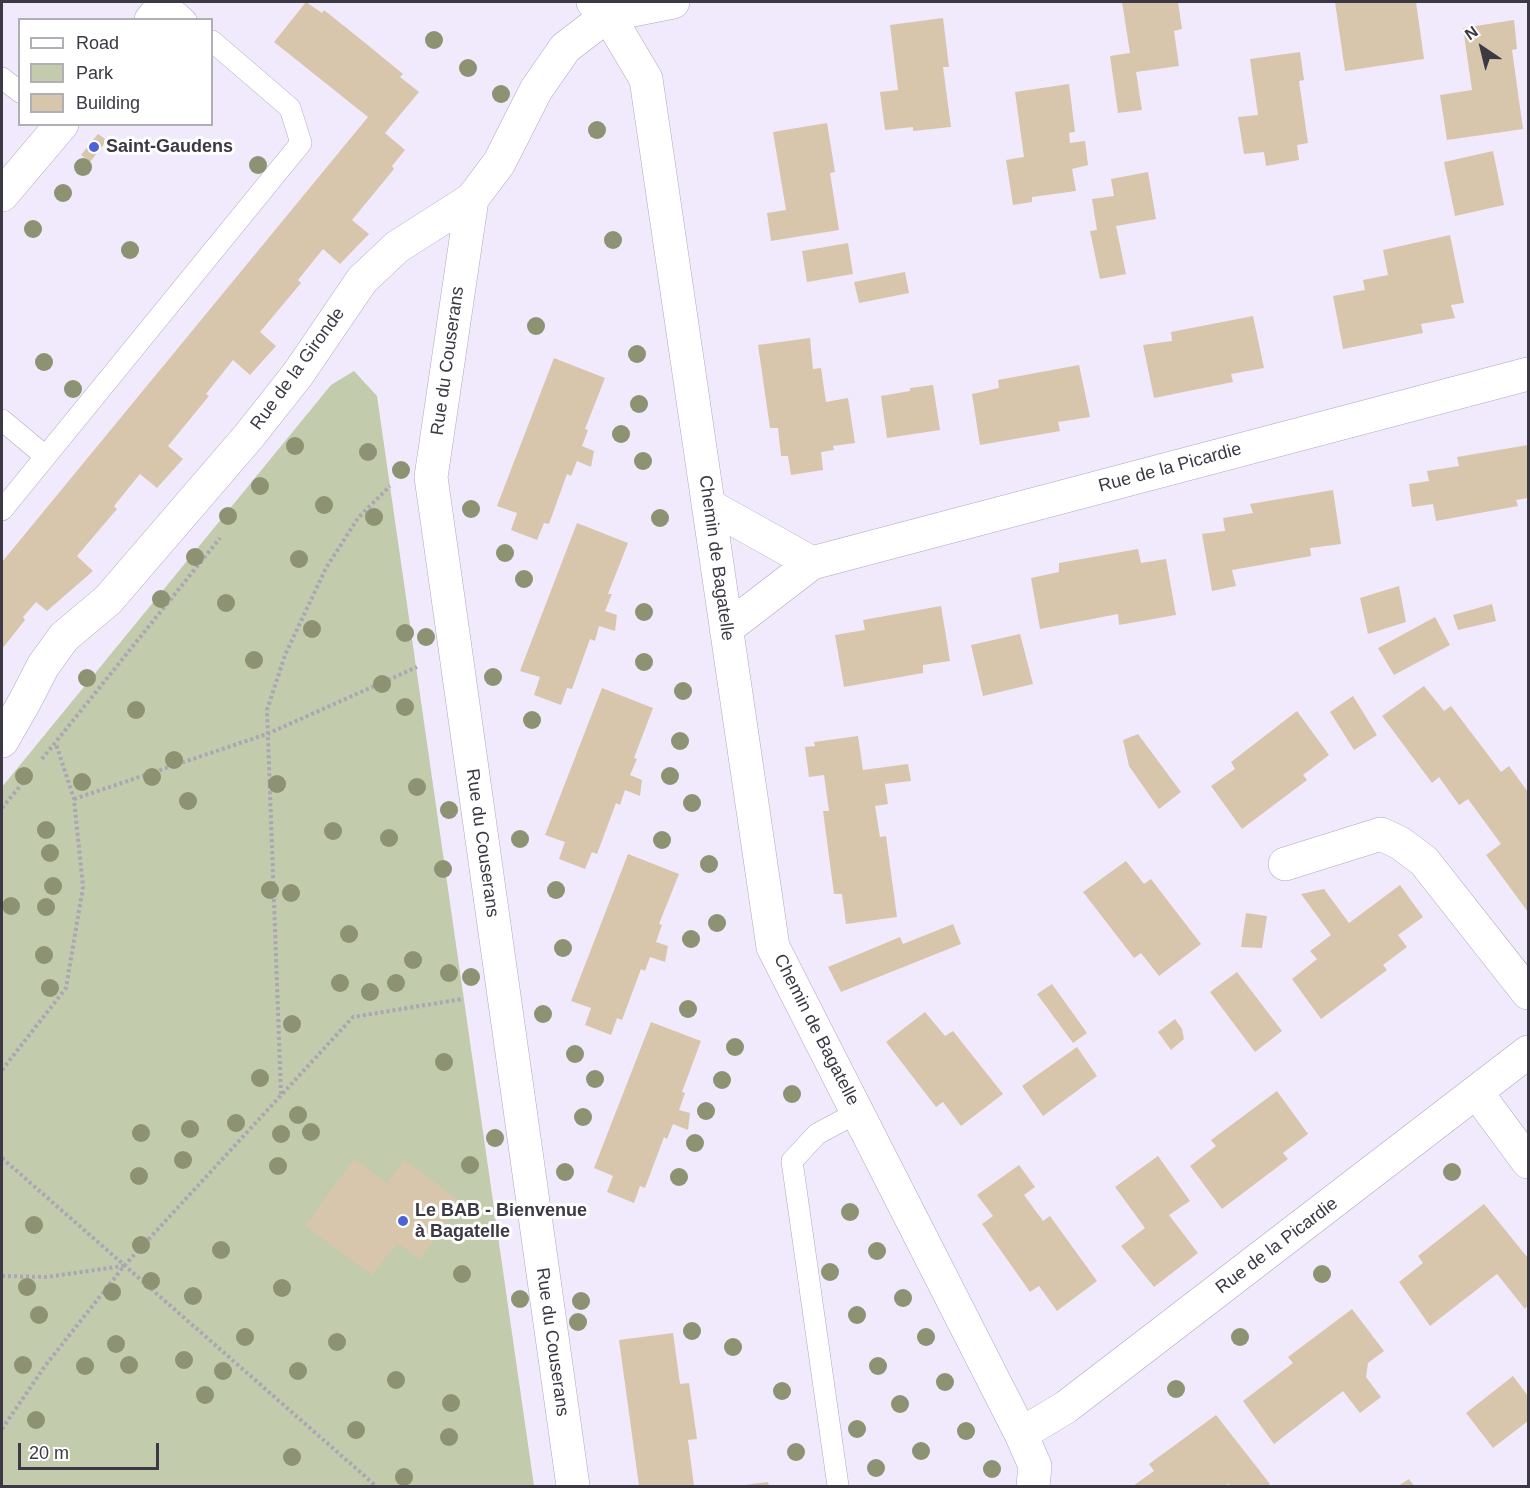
<!DOCTYPE html>
<html>
<head>
<meta charset="utf-8">
<style>
	body { margin:0 }
	#map { position:relative; width:1530px; height:1488px; overflow:hidden; background:#f0eafc; font-family:Arial,sans-serif }
	canvas { display:block }
	.frame { position:absolute; inset:0; border:3px solid #3c3844; pointer-events:none }
	.legend { position:absolute; left:18px; top:18px; width:195px; height:108px; box-sizing:border-box; background:#fff; border:2px solid #b1afb4; margin:0; padding:8px 10px; list-style:none; font-size:18px; color:#3c3844 }
	.legend li { display:flex; align-items:center; gap:12px; height:30px }
	.legend b { width:30px; border:2px solid #b1afb4 }
	.north { position:absolute; left:1452px; top:18px; width:60px; height:60px; -webkit-text-stroke:4px #fff; paint-order:stroke; rotate:325deg; font-size:16px; font-weight:700; line-height:24px; text-align:center; color:#3c3844 }
	.north::after { content:''; display:block; margin:auto; width:21px; height:27px; background:#3c3844; clip-path:polygon(50% 0,100% 100%,50% 72%,0 100%) }
	.scale { position:absolute; left:18px; top:1443px; width:141px; height:27px; box-sizing:border-box; border:3px solid #3c3844; border-top:0; padding-left:8px; font-size:18px; line-height:21px; white-space:nowrap; color:#3c3844; -webkit-text-stroke:4px #fff; paint-order:stroke }
</style>
</head>
<body>
<div id="map">
<canvas width="1530" height="1488"></canvas>
<div class="frame"></div>
<ul class="legend">
<li><b style="height:8px;background:#fff"></b>Road</li>
<li><b style="height:16px;background:#c2cbac"></b>Park</li>
<li><b style="height:16px;background:#d8c6ac"></b>Building</li>
</ul>
<div class="north">N</div>
<div class="scale">20 m</div>
</div>
<script>
const c = document.querySelector('canvas').getContext('2d');
c.lineJoin = 'round';
function fillPath(path, color) { c.fillStyle = color; c.fill(path, 'evenodd'); }
const toPath = rows => new Path2D(rows.map(r => 'M' + r).join(''));
function strokePath(path, color, width, dash) { c.strokeStyle = color; c.lineWidth = width; c.lineCap = dash ? 'butt' : 'round'; c.setLineDash(dash || []); c.stroke(path); }
function label(font, color, halo, rows, align = 'center') {
  c.font = font + ' Arial,sans-serif'; c.lineWidth = 6; c.setLineDash([]); c.textBaseline = 'middle'; c.strokeStyle = halo; c.fillStyle = color; for (const [text, x, y, turn = 0] of rows) {
    c.save(); c.translate(x, y); c.rotate((+turn || 0) * Math.PI / 180); c.textAlign = isNaN(turn) ? turn : align; if (halo) c.strokeText(text, 0, 0); c.fillText(text, 0, 0); c.restore();
  }
}
fillPath(toPath([
	[354,371,377,396,534,1486,2,1486,2,787,331,385]
]), '#c2cbac');
fillPath(toPath([
	[306,2,322,13,324,10,364,42,403,74,400,77,419,92,385,133,405,150,392,166,394,169,352,220,369,234,340,264,323,249,298,280,301,283,260,332,276,346,250,375,233,360,206,394,209,396,168,446,183,459,157,488,140,474,114,506,117,509,77,556,93,571,47,611,36,602,23,617,25,620,2,649,2,562,368,117,274,42],
	[1122,2,1178,2,1182,29,1174,31,1179,66,1136,72,1142,110,1118,113,1110,56,1130,53],
	[1335,2,1416,2,1424,59,1345,71],
	[943,18,949,67,943,67,951,127,913,131,913,127,885,130,880,92,898,90,890,25],
	[1514,20,1517,49,1512,50,1523,129,1447,140,1440,95,1472,90,1463,28],
	[1300,52,1304,80,1299,81,1308,143,1297,145,1299,160,1266,166,1264,152,1244,154,1238,117,1258,115,1250,59],
	[1069,84,1075,132,1069,133,1070,143,1085,141,1088,165,1072,169,1076,191,1032,197,1032,202,1013,205,1006,160,1024,157,1015,92],
	[827,123,835,172,830,173,839,230,771,241,767,213,786,210,773,132],
	[98,134,107,140,90,162,81,155],
	[1493,151,1504,205,1455,216,1444,162],
	[1148,172,1156,219,1116,226,1126,274,1100,279,1090,231,1097,230,1092,199,1114,196,1111,179],
	[1450,235,1464,303,1451,305,1455,318,1421,324,1423,333,1343,349,1333,296,1365,290,1363,280,1388,275,1383,250],
	[848,243,853,274,807,282,802,251],
	[905,272,909,293,859,303,854,282],
	[1253,316,1264,368,1231,374,1233,382,1154,398,1143,345,1172,341,1171,332],
	[810,338,813,369,821,368,826,402,848,398,855,443,833,446,834,450,821,452,823,470,791,475,788,456,781,456,778,428,770,428,758,345],
	[554,358,605,378,585,429,588,430,582,446,594,451,591,467,577,461,571,476,567,474,549,524,544,523,537,540,511,530,517,513,497,506],
	[1079,365,1090,417,1058,422,1060,431,980,445,972,394,999,388,998,380],
	[933,385,940,430,887,438,881,396,910,391,910,388],
	[1528,445,1528,498,1516,500,1518,506,1436,521,1433,504,1412,507,1409,484,1429,481,1427,471,1459,466,1457,457],
	[1333,490,1341,544,1310,548,1311,556,1232,570,1236,586,1212,591,1202,534,1225,531,1223,518,1253,513,1250,504],
	[577,523,628,543,608,594,612,594,605,611,617,615,615,631,599,626,595,641,590,639,572,689,567,688,561,705,534,695,540,677,520,671],
	[1138,549,1141,563,1166,559,1176,615,1119,625,1118,614,1040,629,1031,578,1059,572,1059,563],
	[1399,586,1406,622,1368,634,1360,598],
	[1492,604,1496,621,1458,630,1453,615],
	[941,606,950,661,923,665,923,673,844,687,835,635,865,630,863,620],
	[1435,617,1450,645,1394,675,1378,648],
	[1020,634,1033,684,983,696,971,645],
	[1424,686,1444,711,1451,706,1501,772,1509,766,1528,792,1528,912,1486,855,1501,844,1468,799,1459,805,1439,777,1432,783,1382,716],
	[602,688,653,708,634,758,637,759,630,775,642,780,640,796,625,790,620,805,616,803,597,854,592,852,585,869,559,859,565,842,545,835],
	[1353,696,1377,735,1354,750,1330,712],
	[1297,711,1329,755,1303,775,1307,780,1242,829,1211,786,1235,769,1231,762],
	[1138,734,1181,792,1159,809,1129,766,1123,740],
	[858,736,863,770,908,764,911,781,885,784,888,804,875,806,880,837,886,836,897,917,846,924,842,894,834,894,823,811,829,811,824,775,809,777,805,747,815,746,814,742],
	[628,854,679,874,659,924,662,925,656,942,668,946,665,962,650,957,645,971,641,969,622,1020,617,1018,611,1035,585,1025,591,1008,571,1001],
	[1126,861,1144,884,1151,879,1201,944,1159,976,1141,953,1134,958,1083,892],
	[1400,885,1423,917,1398,935,1407,947,1383,965,1387,970,1321,1019,1292,979,1317,959,1310,951,1331,935,1301,894,1324,889,1349,923],
	[1246,913,1267,916,1262,948,1241,947],
	[953,924,961,944,841,992,828,967,900,937,903,944],
	[1237,972,1282,1031,1255,1052,1210,992],
	[1052,984,1087,1033,1073,1043,1037,994],
	[925,1012,945,1036,953,1031,1003,1094,961,1126,943,1102,936,1107,886,1042],
	[1175,1019,1182,1029,1184,1039,1171,1050,1158,1032],
	[651,1022,701,1041,682,1092,685,1093,679,1110,690,1113,688,1130,673,1124,667,1139,664,1137,645,1188,640,1186,634,1203,607,1192,613,1176,594,1168],
	[1077,1047,1097,1076,1043,1116,1022,1086],
	[1277,1091,1308,1134,1283,1153,1288,1159,1222,1209,1190,1166,1216,1146,1211,1140],
	[1158,1156,1190,1201,1169,1215,1198,1253,1154,1287,1121,1246,1145,1228,1115,1187],
	[354,1159,387,1183,404,1160,461,1202,420,1259,397,1243,372,1275,305,1226],
	[1019,1165,1035,1187,1024,1195,1043,1221,1050,1216,1097,1281,1057,1311,1039,1286,1030,1292,982,1224,993,1216,977,1195],
	[1484,1204,1528,1258,1528,1305,1525,1309,1497,1274,1430,1326,1399,1282,1423,1263,1418,1256],
	[1352,1309,1384,1351,1368,1363,1366,1377,1381,1397,1360,1413,1343,1391,1274,1444,1243,1401,1293,1363,1288,1357],
	[673,1333,680,1384,689,1383,697,1439,688,1440,694,1486,639,1486,619,1340],
	[1513,1376,1528,1396,1528,1421,1493,1448,1466,1413],
	[1216,1415,1270,1484,1267,1486,1230,1486,1228,1484,1224,1486,1133,1486,1154,1471,1149,1464],
	[1409,1479,1414,1486,1398,1486],
	[768,1482,769,1486,745,1486,745,1485]
]), '#d8c6ac');
const lane = toPath([
	[166,2,186,20],
	[2,78,20,92],
	[2,420,45,456],
	[2,510,301,143,290,108,212,41],
	[838,1486,792,1161,817,1134,858,1112]
]);
const street = toPath([
	[593,2,608,15,646,79,773,947,1021,1434,1035,1466,1033,1486],
	[151,20,166,2],
	[2,195,62,124],
	[472,199,431,477,573,1486],
	[708,505,812,563],
	[726,629,812,563,1528,374],
	[2,741,25,701,43,666,64,637,108,600,249,436,298,374,362,280,397,247,472,199,499,163,536,90,565,48,608,15,673,2],
	[1285,864,1381,834,1400,843,1424,861,1528,993],
	[1477,1093,1528,1162],
	[1021,1434,1066,1407,1528,1052]
]);
strokePath(lane, '#afa6c2', 22);
strokePath(street, '#afa6c2', 34);
strokePath(toPath([
	[42,759,220,538],
	[74,799,267,734,417,667],
	[2,808,30,774],
	[2,1070,66,988,83,887,74,799,56,744],
	[281,1094,267,710,285,655,326,568,358,518,390,486],
	[2,1158,376,1486],
	[2,1276,47,1277,123,1266],
	[2,1429,45,1366,124,1266,353,1017,462,999]
]), '#aba5b5', 4, [3, 3]);
strokePath(lane, '#fff', 21);
strokePath(street, '#fff', 33);
c.fillStyle = '#8d9272';
for (const [x, y] of [
	[434,40],
	[468,68],
	[501,94],
	[597,130],
	[258,165],
	[83,167],
	[63,193],
	[33,229],
	[613,240],
	[130,250],
	[536,326],
	[637,354],
	[44,362],
	[73,389],
	[639,404],
	[621,434],
	[295,446],
	[368,452],
	[643,461],
	[401,470],
	[260,486],
	[324,505],
	[471,509],
	[228,516],
	[374,517],
	[660,518],
	[505,553],
	[195,557],
	[299,559],
	[524,579],
	[161,599],
	[226,603],
	[644,612],
	[312,629],
	[405,633],
	[426,637],
	[254,660],
	[644,662],
	[493,677],
	[87,678],
	[382,684],
	[683,691],
	[405,707],
	[136,710],
	[532,720],
	[680,741],
	[174,760],
	[24,776],
	[670,776],
	[152,777],
	[82,782],
	[277,784],
	[417,787],
	[188,801],
	[692,803],
	[449,810],
	[46,830],
	[333,831],
	[389,838],
	[520,839],
	[662,840],
	[50,853],
	[709,864],
	[443,869],
	[53,886],
	[270,890],
	[556,890],
	[291,893],
	[11,906],
	[46,907],
	[717,923],
	[349,934],
	[691,939],
	[563,948],
	[44,955],
	[413,960],
	[449,973],
	[471,977],
	[340,983],
	[396,983],
	[50,988],
	[370,992],
	[688,1009],
	[543,1014],
	[292,1024],
	[735,1047],
	[575,1054],
	[444,1062],
	[260,1078],
	[595,1079],
	[722,1080],
	[792,1094],
	[706,1111],
	[298,1115],
	[583,1117],
	[236,1123],
	[190,1129],
	[311,1132],
	[141,1133],
	[281,1134],
	[495,1138],
	[695,1143],
	[183,1160],
	[470,1165],
	[278,1166],
	[565,1172],
	[1452,1172],
	[139,1176],
	[679,1177],
	[850,1212],
	[34,1225],
	[141,1245],
	[221,1250],
	[877,1251],
	[830,1272],
	[462,1274],
	[1322,1274],
	[151,1281],
	[27,1287],
	[282,1288],
	[112,1292],
	[193,1296],
	[903,1298],
	[520,1299],
	[581,1301],
	[39,1315],
	[857,1315],
	[578,1322],
	[692,1331],
	[245,1337],
	[926,1337],
	[1240,1337],
	[337,1342],
	[116,1344],
	[733,1347],
	[184,1360],
	[23,1365],
	[129,1365],
	[85,1366],
	[878,1366],
	[223,1371],
	[298,1371],
	[396,1380],
	[945,1382],
	[1176,1389],
	[782,1391],
	[205,1395],
	[451,1403],
	[900,1404],
	[36,1420],
	[857,1429],
	[356,1430],
	[966,1431],
	[449,1437],
	[921,1451],
	[796,1452],
	[292,1457],
	[876,1468],
	[992,1469],
	[404,1477]
]) { c.beginPath(); c.arc(x, y, 9, 0, 2 * Math.PI); c.fill(); }
for (const [x, y, r, color] of [
	[94,147,6,"#4b63d7"],
	[403,1221,6,"#4b63d7"]
]) { const dot = new Path2D(); dot.arc(x, y, r, 0, 2 * Math.PI); c.fillStyle = color; c.fill(dot); strokePath(dot, '#fff', 2); }
label('bold 18px', '#3c3844', '#fff', [
	["Saint-Gaudens",106,147],
	["Le BAB - Bienvenue",415,1211],
	["à Bagatelle",415,1232]
], 'left');
label('18px', '#3c3844', '#fff', [
	["Rue du Couserans",448,361,-82],
	["Rue de la Gironde",298,369,-54],
	["Rue de la Picardie",1170,468,-15],
	["Chemin de Bagatelle",716,558,82],
	["Rue du Couserans",482,843,82],
	["Chemin de Bagatelle",816,1030,63],
	["Rue de la Picardie",1277,1246,-37],
	["Rue du Couserans",552,1342,82]
]);
</script>
</body>
</html>
